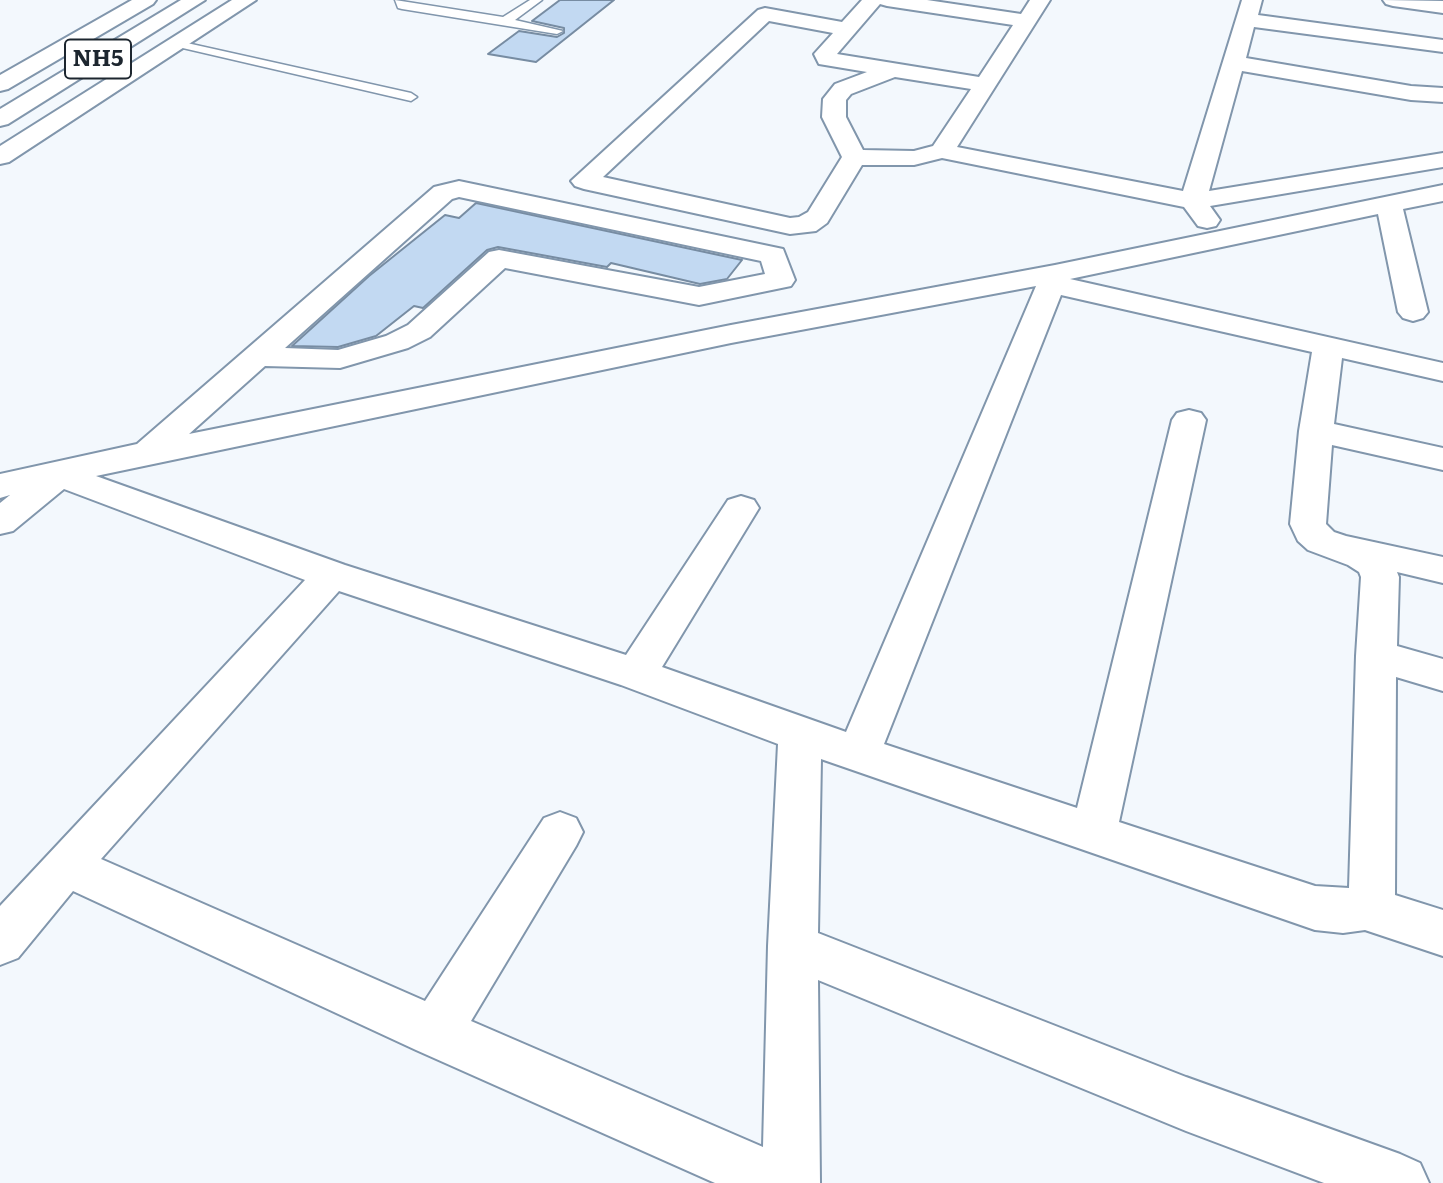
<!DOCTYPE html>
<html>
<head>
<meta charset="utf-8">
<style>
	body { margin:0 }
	canvas { display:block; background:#f3f8fd }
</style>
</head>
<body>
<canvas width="1443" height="1183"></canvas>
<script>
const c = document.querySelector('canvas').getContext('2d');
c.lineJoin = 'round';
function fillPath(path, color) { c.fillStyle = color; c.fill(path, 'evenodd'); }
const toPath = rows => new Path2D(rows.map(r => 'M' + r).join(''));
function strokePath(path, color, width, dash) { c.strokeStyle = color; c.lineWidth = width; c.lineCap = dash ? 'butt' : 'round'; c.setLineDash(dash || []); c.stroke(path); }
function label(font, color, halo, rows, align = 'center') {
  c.font = font + ' Literata,serif'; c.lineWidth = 7; c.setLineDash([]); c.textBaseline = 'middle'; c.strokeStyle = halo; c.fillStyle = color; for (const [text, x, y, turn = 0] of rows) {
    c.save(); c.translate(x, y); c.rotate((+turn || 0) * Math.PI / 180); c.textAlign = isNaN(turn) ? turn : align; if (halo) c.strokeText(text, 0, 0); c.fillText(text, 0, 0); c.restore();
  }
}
const building = toPath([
	[560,0,614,0,536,62,488,54,519,31,557,37,564,33,564,28,532,21,560,0],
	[476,203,742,260,727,279,700,284,611,263,607,267,498,247,487,250,423,308,414,306,376,336,338,347,292,346,369,276,445,215,459,218,476,203]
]);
fillPath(building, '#c2d9f2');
strokePath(building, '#778ca2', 2);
const lane = toPath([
	[395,0,503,17,530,0,542,0,515,20,563,31,557,34,402,9,398,8,395,0],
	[178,41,411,93,417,97,411,101,174,46,172,44,178,41]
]);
const street = toPath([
	[862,0,927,0,1021,14,1030,0,1050,0,957,147,1183,191,1242,0,1262,0,1258,15,1443,40,1443,52,1254,27,1246,58,1411,86,1443,88,1443,102,1411,100,1242,71,1209,191,1443,153,1443,167,1210,206,1220,220,1216,226,1207,228,1198,226,1184,207,942,158,914,165,862,165,827,223,816,231,790,234,584,189,575,186,571,181,758,10,765,8,842,22,862,0],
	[880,4,887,6,1013,25,979,77,837,54,880,4],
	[769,21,833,33,814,54,819,64,867,72,835,84,823,99,822,117,842,157,808,212,799,217,790,218,603,177,769,21],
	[895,77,971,89,933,146,914,151,863,150,846,117,846,100,851,94,895,77],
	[1383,0,1443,1,1443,13,1393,6,1386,4,1383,0],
	[459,181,783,249,795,280,791,286,699,305,505,268,430,337,408,348,340,368,265,366,189,434,731,325,1055,265,1443,185,1443,201,1403,209,1428,312,1423,318,1413,321,1403,318,1398,312,1378,214,1070,279,1443,363,1443,381,1342,358,1334,424,1443,448,1443,470,1332,445,1326,524,1334,532,1346,536,1443,557,1443,583,1397,572,1399,577,1397,646,1443,659,1443,691,1396,677,1395,895,1443,910,1443,956,1365,930,1343,933,1315,930,821,759,818,933,1186,1077,1400,1154,1420,1163,1429,1183,1324,1183,1186,1131,818,980,820,1183,715,1183,416,1050,73,891,18,958,0,965,0,906,305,580,64,489,13,531,0,534,0,503,10,495,0,498,0,474,137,444,434,187,459,181],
	[459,197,761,261,765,274,699,287,499,250,489,252,408,325,386,336,338,350,285,348,452,199,459,197],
	[1036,286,846,732,662,667,759,508,754,500,741,496,728,500,626,655,345,565,96,476,731,343,1036,286],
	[1061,295,1312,352,1299,431,1290,524,1298,541,1308,550,1348,565,1359,572,1361,577,1356,656,1349,888,1315,886,1119,822,1206,420,1201,413,1189,410,1177,413,1172,420,1077,808,884,744,1061,295],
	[339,591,621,685,778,744,768,946,763,1147,471,1021,576,846,583,832,576,818,560,812,544,818,425,1001,101,859,339,591]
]);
const secondary = toPath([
	[132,0,156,0,153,4,8,89,0,91,0,75,132,0],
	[232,0,256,0,9,162,0,164,0,146,232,0]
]);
const highway = toPath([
	[181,0,205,0,8,124,0,126,0,109,181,0]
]);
strokePath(lane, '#8196ac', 3);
strokePath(street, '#8196ac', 4);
strokePath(secondary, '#8196ac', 4);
strokePath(highway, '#8196ac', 4);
fillPath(lane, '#fff');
fillPath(street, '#fff');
fillPath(secondary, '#fff');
fillPath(highway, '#fff');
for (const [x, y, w] of [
	[98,59,66]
]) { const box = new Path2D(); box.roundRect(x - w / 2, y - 19.5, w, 39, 5); c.fillStyle = '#fff'; c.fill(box); strokePath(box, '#1d262f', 2); }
label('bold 23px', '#1d262f', null, [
	["NH5",98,59]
]);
</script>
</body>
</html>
